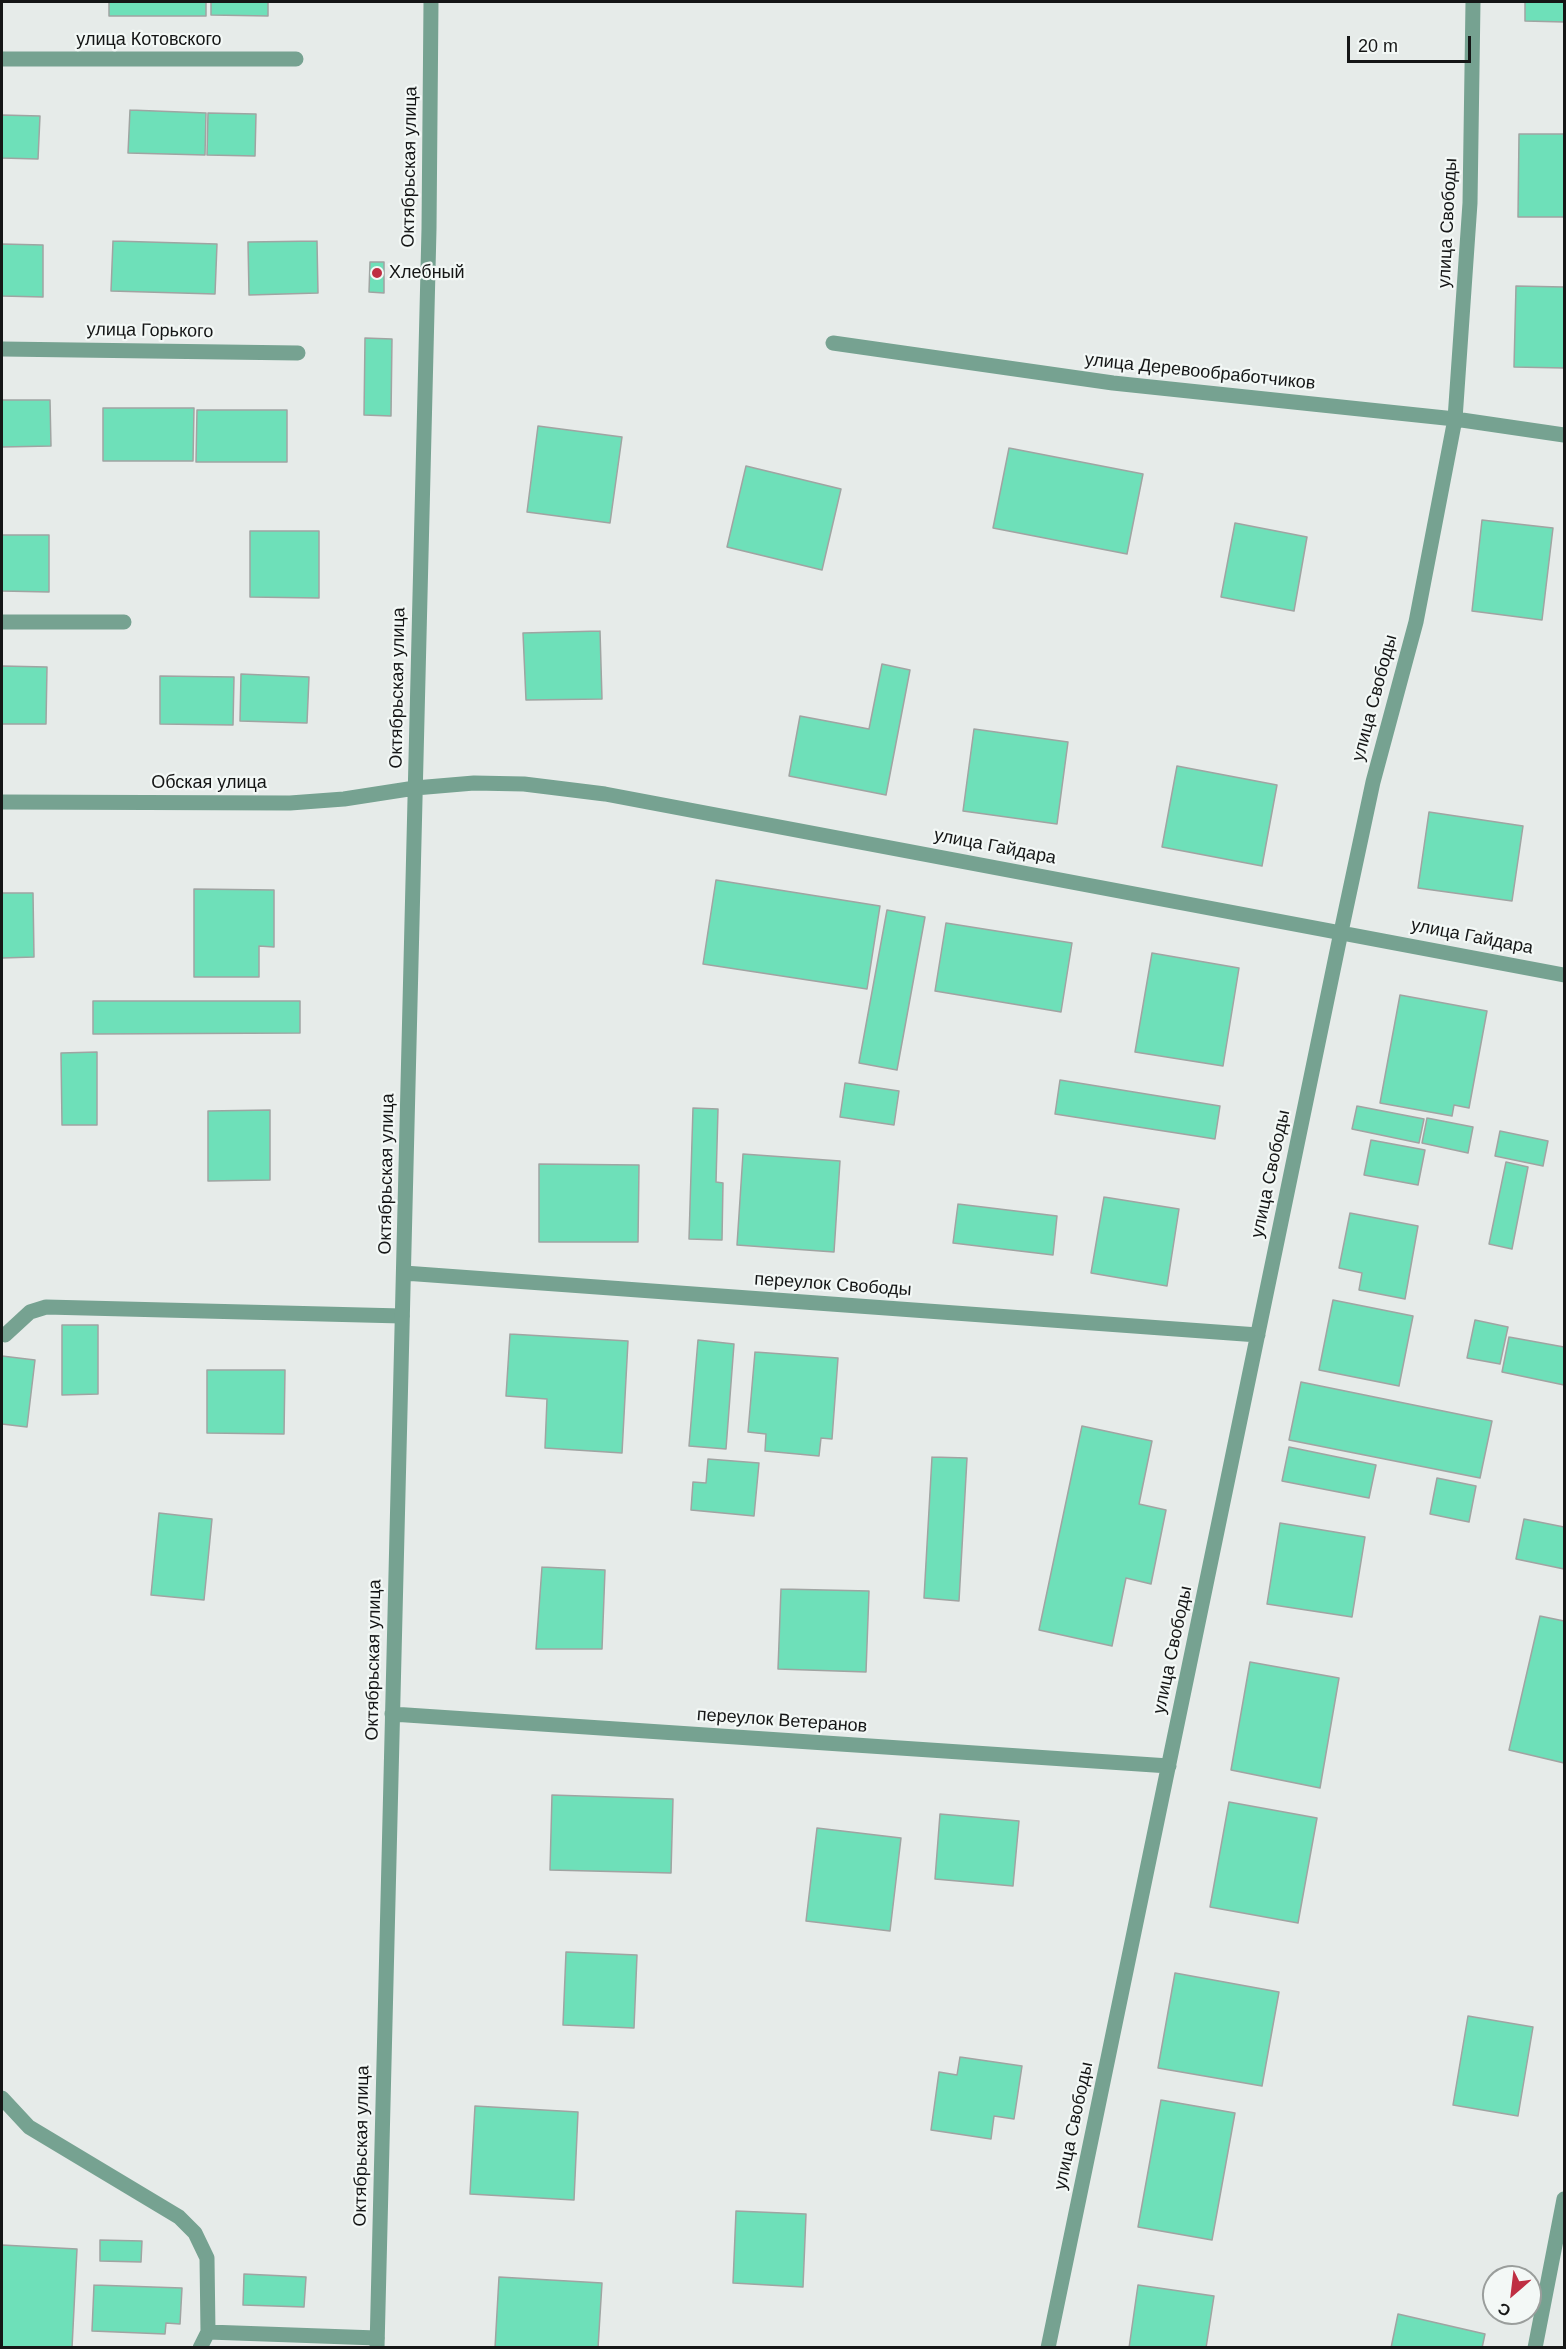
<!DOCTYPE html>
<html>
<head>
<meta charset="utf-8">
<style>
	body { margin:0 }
	#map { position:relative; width:1566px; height:2349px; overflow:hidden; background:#e6ebe9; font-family:Arial,sans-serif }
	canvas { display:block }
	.frame { position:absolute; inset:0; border:3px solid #151616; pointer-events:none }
	.north { position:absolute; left:1482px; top:2265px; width:60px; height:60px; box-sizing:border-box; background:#f3f8f6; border:2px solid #9a9e9c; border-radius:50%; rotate:208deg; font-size:16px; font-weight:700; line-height:24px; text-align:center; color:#151616 }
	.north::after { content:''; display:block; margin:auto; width:21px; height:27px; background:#bf2f43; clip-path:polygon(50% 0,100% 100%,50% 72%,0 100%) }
	.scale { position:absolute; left:1347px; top:36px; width:124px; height:27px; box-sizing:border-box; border:3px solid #151616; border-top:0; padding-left:8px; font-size:18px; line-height:21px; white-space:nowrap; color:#151616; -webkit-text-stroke:4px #f3f8f6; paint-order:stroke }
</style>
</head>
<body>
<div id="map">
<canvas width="1566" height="2349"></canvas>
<div class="frame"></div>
<div class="north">С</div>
<div class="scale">20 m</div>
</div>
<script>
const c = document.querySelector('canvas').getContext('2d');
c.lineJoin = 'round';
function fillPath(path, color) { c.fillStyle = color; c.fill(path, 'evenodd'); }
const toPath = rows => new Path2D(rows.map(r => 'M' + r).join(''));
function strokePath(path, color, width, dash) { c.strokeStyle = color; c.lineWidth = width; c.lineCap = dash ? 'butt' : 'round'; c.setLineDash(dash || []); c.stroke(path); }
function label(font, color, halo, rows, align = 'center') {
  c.font = font + ' Arial,sans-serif'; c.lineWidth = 4.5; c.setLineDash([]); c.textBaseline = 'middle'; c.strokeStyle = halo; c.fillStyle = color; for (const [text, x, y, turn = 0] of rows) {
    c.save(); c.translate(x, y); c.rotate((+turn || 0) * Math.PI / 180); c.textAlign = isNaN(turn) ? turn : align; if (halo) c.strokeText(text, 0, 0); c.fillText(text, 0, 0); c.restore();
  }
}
const building = toPath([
	[109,2,206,2,206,16,109,16,109,2],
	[211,2,268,2,268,16,211,15,211,2],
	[1525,2,1564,2,1564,22,1525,21,1525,2],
	[130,110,206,113,205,155,128,153,130,110],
	[208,113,256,114,255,156,207,155,208,113],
	[2,115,40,116,38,159,2,158,2,115],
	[1519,134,1564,134,1564,217,1518,217,1519,134],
	[113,241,217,244,215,294,111,291,113,241],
	[317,241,318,293,249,295,248,242,317,241],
	[2,244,43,245,43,297,2,296,2,244],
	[370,262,384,262,384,293,369,292,370,262],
	[1516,286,1564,287,1564,368,1514,367,1516,286],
	[365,338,392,339,391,416,364,415,365,338],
	[2,400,50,400,51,446,2,447,2,400],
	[103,408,194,408,193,461,103,461,103,408],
	[197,410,287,410,287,462,196,462,197,410],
	[538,426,622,437,610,523,527,512,538,426],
	[1009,448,1143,474,1127,554,993,528,1009,448],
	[746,466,841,489,822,570,727,547,746,466],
	[1482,520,1553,528,1542,620,1472,611,1482,520],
	[1235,523,1307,537,1294,611,1221,597,1235,523],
	[250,531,319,531,319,598,250,597,250,531],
	[2,535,49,535,49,592,2,591,2,535],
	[600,631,602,699,526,700,523,633,600,631],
	[882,664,910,670,886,795,789,776,800,716,869,729,882,664],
	[2,666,47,667,46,724,2,724,2,666],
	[241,674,309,677,307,723,240,721,241,674],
	[160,676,234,677,233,725,160,724,160,676],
	[974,729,1068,742,1057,824,963,811,974,729],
	[1177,766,1277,785,1262,866,1162,847,1177,766],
	[1429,812,1523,826,1512,901,1418,888,1429,812],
	[716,880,880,906,867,989,703,964,716,880],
	[194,889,274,890,274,947,259,946,259,977,194,977,194,889],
	[2,893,33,893,34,957,2,958,2,893],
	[887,910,925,917,897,1070,859,1063,887,910],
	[946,923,1072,943,1061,1012,935,991,946,923],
	[1152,953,1239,968,1223,1066,1135,1052,1152,953],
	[1400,995,1487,1011,1469,1108,1454,1105,1452,1116,1380,1103,1400,995],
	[93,1001,300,1001,300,1033,93,1034,93,1001],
	[97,1052,97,1125,62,1125,61,1053,97,1052],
	[1060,1080,1220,1106,1215,1139,1055,1114,1060,1080],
	[845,1083,899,1091,894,1125,840,1117,845,1083],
	[1357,1106,1424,1119,1419,1143,1352,1129,1357,1106],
	[693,1108,718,1109,716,1182,723,1183,722,1240,689,1239,693,1108],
	[270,1110,270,1180,208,1181,208,1111,270,1110],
	[1427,1118,1473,1127,1468,1153,1422,1143,1427,1118],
	[1500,1131,1548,1141,1543,1166,1495,1156,1500,1131],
	[1371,1140,1425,1150,1418,1185,1364,1175,1371,1140],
	[743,1154,840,1161,834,1252,737,1245,743,1154],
	[1506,1162,1528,1167,1512,1249,1489,1244,1506,1162],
	[539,1164,639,1165,638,1242,539,1242,539,1164],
	[1104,1197,1179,1209,1167,1286,1091,1273,1104,1197],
	[958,1204,1057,1216,1053,1255,953,1243,958,1204],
	[1350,1213,1418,1226,1405,1299,1359,1290,1362,1273,1339,1268,1350,1213],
	[1333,1300,1413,1316,1399,1386,1319,1370,1333,1300],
	[1475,1320,1508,1327,1500,1364,1467,1358,1475,1320],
	[62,1325,98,1325,98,1394,62,1395,62,1325],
	[510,1334,628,1341,622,1453,545,1448,547,1399,506,1396,510,1334],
	[1509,1337,1564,1347,1564,1385,1502,1372,1509,1337],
	[698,1340,734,1344,726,1449,689,1446,698,1340],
	[755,1352,838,1358,832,1439,821,1438,819,1456,765,1451,766,1434,748,1432,755,1352],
	[2,1356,35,1360,27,1427,2,1424,2,1356],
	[207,1370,285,1370,284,1434,207,1433,207,1370],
	[1301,1382,1492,1421,1480,1478,1289,1440,1301,1382],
	[1082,1426,1152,1441,1139,1504,1166,1510,1151,1584,1126,1578,1112,1646,1039,1630,1082,1426],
	[1289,1447,1376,1465,1369,1498,1282,1481,1289,1447],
	[932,1457,967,1458,959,1601,924,1598,932,1457],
	[708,1459,759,1463,754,1516,691,1510,693,1482,706,1483,708,1459],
	[1437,1478,1476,1486,1469,1522,1430,1514,1437,1478],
	[159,1513,212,1519,204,1600,151,1595,159,1513],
	[1524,1519,1564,1527,1564,1569,1516,1559,1524,1519],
	[1280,1523,1365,1537,1352,1617,1267,1604,1280,1523],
	[542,1567,605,1570,602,1649,536,1649,542,1567],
	[781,1589,869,1591,866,1672,778,1669,781,1589],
	[1540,1616,1564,1621,1564,1763,1509,1750,1540,1616],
	[1250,1662,1339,1678,1320,1788,1231,1770,1250,1662],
	[552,1795,673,1799,671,1873,550,1870,552,1795],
	[1229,1802,1317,1818,1298,1923,1210,1907,1229,1802],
	[940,1814,1019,1821,1013,1886,935,1879,940,1814],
	[817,1828,901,1838,890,1931,806,1921,817,1828],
	[566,1952,637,1955,634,2028,563,2025,566,1952],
	[1175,1973,1279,1992,1262,2086,1158,2068,1175,1973],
	[1468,2016,1533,2027,1518,2116,1453,2105,1468,2016],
	[960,2057,1022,2066,1014,2119,994,2116,991,2139,931,2130,939,2072,957,2075,960,2057],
	[1161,2100,1235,2113,1212,2240,1138,2227,1161,2100],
	[475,2106,578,2112,574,2200,470,2194,475,2106],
	[736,2211,806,2214,803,2287,733,2283,736,2211],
	[100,2240,142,2241,141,2262,100,2261,100,2240],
	[2,2245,77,2249,72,2348,2,2348,2,2245],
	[244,2274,306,2277,304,2307,243,2305,244,2274],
	[499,2277,602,2283,598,2348,495,2348,499,2277],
	[94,2285,182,2288,180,2324,166,2323,165,2334,92,2331,94,2285],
	[1138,2285,1214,2296,1206,2348,1129,2348,1138,2285],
	[1398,2314,1485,2334,1482,2348,1391,2348,1398,2314]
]);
fillPath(building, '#6ee0b9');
strokePath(building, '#a0a4a2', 1.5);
strokePath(toPath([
	[5,1335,30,1312,46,1307,402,1316],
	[2,2098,29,2127,179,2217,195,2233,207,2258,208,2332,377,2338],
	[200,2348,208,2332],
	[1535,2348,1564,2199]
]), '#76a291', 15);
strokePath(toPath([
	[2,59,296,59],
	[833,343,1113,383,1455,419,1564,435],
	[2,349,298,353],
	[2,622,124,622],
	[2,802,290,803,344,799,415,788,474,783,524,784,605,794,1564,975],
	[404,1273,1258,1335],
	[392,1714,1169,1766],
	[377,2348,429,229,431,2],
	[1048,2348,1341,932,1373,782,1416,622,1455,419,1470,203,1473,2]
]), '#76a291', 15);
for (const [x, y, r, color] of [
	[377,273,6,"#bf2f43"]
]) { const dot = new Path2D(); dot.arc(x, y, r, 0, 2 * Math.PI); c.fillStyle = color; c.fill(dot); strokePath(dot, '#f3f8f6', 2); }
label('18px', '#151616', '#f3f8f6', [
	["улица Котовского",149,40],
	["Октябрьская улица",410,167,-89],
	["улица Свободы",1448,223,-87],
	["улица Горького",150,331,1],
	["улица Деревообработчиков",1200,372,6],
	["Октябрьская улица",398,688,-89],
	["улица Свободы",1375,698,-75],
	["Обская улица",209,783],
	["улица Гайдара",995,847,11],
	["улица Гайдара",1472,937,11],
	["Октябрьская улица",387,1174,-89],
	["улица Свободы",1271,1174,-78],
	["переулок Свободы",833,1285,4],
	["улица Свободы",1173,1650,-78],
	["Октябрьская улица",374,1660,-89],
	["переулок Ветеранов",782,1721,4],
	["улица Свободы",1074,2126,-78],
	["Октябрьская улица",362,2146,-89]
]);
label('18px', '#151616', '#f3f8f6', [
	["Хлебный",389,273]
], 'left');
</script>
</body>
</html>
